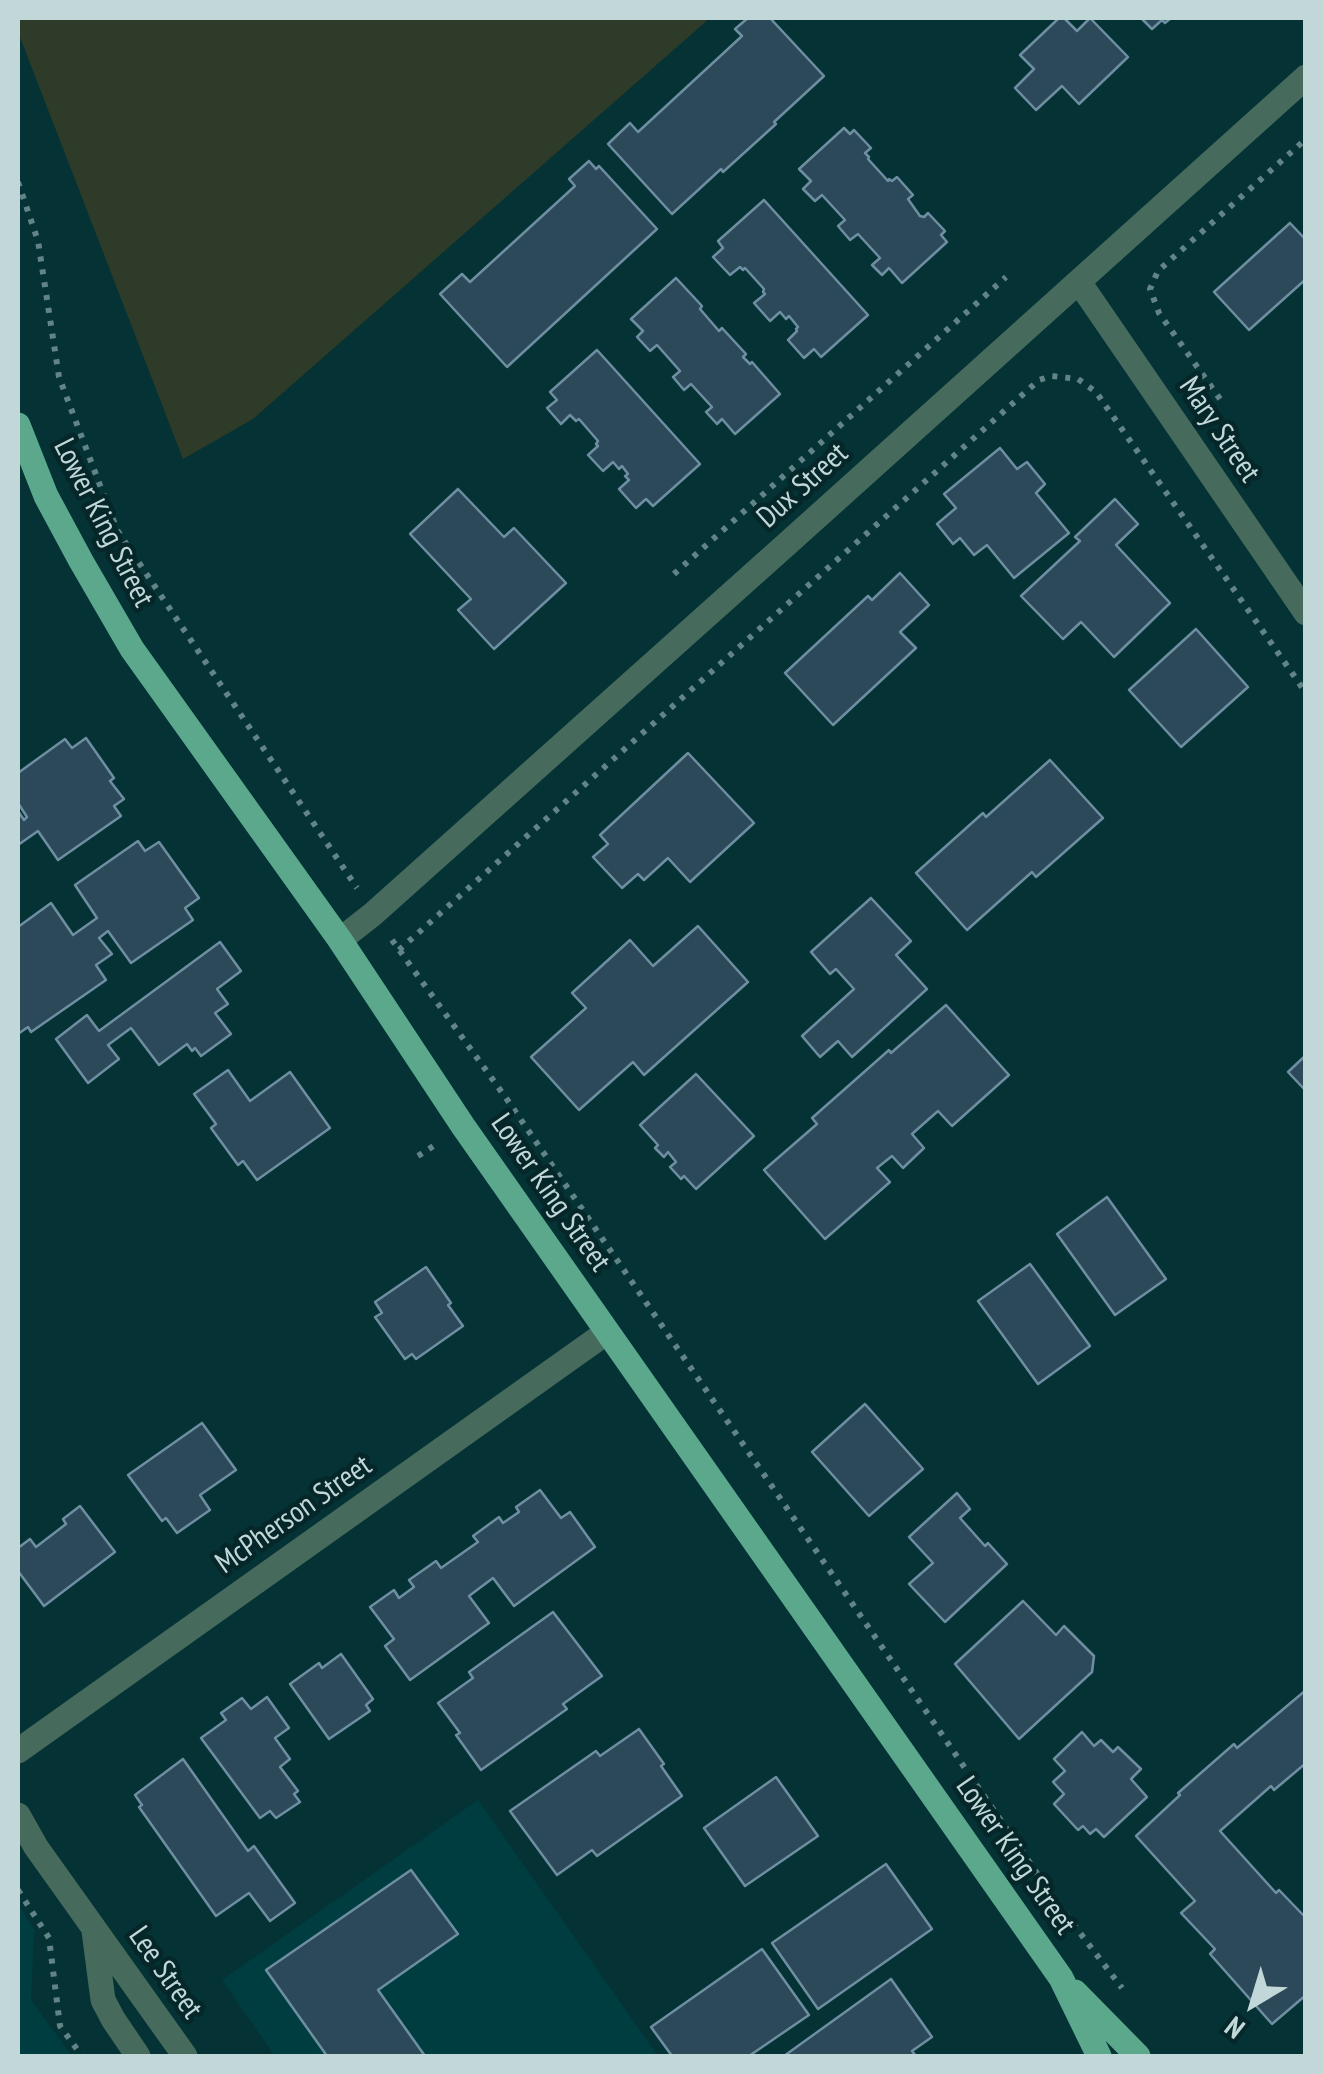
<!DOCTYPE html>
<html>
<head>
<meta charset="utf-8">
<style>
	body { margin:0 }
	#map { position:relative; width:1323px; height:2074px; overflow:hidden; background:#043235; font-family:"PT Sans Narrow",sans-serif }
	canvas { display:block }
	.frame { position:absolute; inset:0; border:20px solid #c2d7d8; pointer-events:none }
	.north { position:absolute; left:1203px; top:1954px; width:100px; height:100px; -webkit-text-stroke:8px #062729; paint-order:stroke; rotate:218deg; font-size:28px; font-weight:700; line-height:40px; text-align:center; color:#c2d7d8 }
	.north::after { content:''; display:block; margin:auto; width:35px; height:45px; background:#c2d7d8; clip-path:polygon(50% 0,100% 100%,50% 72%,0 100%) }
</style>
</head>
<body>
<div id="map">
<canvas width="1323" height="2074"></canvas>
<div class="frame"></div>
<div class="north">N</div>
</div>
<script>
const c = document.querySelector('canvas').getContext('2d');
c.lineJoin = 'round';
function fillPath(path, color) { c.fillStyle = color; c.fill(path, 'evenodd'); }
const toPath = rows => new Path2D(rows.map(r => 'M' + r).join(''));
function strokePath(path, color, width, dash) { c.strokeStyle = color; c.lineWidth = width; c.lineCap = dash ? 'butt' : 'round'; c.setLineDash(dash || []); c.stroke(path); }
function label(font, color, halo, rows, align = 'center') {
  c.font = font + ' "PT Sans Narrow",sans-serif'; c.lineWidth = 9; c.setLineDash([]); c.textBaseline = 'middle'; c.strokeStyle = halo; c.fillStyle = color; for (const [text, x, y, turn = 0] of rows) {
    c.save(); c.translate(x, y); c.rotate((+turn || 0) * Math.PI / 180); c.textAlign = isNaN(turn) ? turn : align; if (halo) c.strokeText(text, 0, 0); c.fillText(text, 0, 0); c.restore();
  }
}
fillPath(toPath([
	[478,1800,658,2056,275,2056,222,1980],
	[18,1905,34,1929,31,2000,72,2056,18,2056]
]), '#003d41');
fillPath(toPath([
	[18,18,710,18,253,419,183,459,18,32]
]), '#2e3b28');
const building = toPath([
	[748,18,770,18,824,76,774,122,776,124,723,172,721,169,672,214,608,144,630,123,638,132,742,36,735,29,748,18],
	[1059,18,1064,18,1077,31,1090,18,1128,57,1079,104,1062,86,1036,110,1015,88,1034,69,1020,55,1059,18],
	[1141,18,1171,18,1165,23,1162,20,1152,29,1141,18],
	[844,128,850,134,854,130,871,148,865,153,869,157,868,159,888,181,889,179,892,181,897,177,913,195,908,199,920,216,924,217,928,213,945,231,941,235,947,242,902,283,889,268,882,275,872,265,880,258,858,234,850,240,838,226,845,220,822,195,815,201,803,189,811,181,799,169,844,128],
	[589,161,596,169,599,166,657,229,507,367,440,294,462,274,470,282,575,186,569,179,589,161],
	[764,200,868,315,821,357,814,349,804,358,788,340,797,331,796,329,798,327,789,316,786,319,780,312,770,321,754,303,765,294,763,292,764,289,745,268,743,270,740,267,730,275,713,257,723,248,718,241,764,200],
	[1290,223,1306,240,1306,279,1249,330,1214,292,1290,223],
	[676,278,702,306,700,309,719,331,722,328,746,354,743,357,750,364,752,362,780,394,735,434,722,419,717,424,706,412,712,407,691,384,684,390,673,377,680,371,657,345,650,351,637,337,643,331,631,319,676,278],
	[597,350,700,464,653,506,646,499,636,508,619,489,629,480,625,476,628,474,622,466,619,469,613,462,603,471,588,455,598,446,596,444,598,441,579,419,576,421,570,415,561,424,547,408,557,400,550,392,597,350],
	[1000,448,1017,469,1027,462,1045,484,1036,493,1069,533,1014,578,987,545,974,555,960,538,953,544,937,524,956,508,944,494,1000,448],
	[458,489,504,537,514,528,566,583,494,649,458,610,471,599,410,534,458,489],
	[1115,499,1138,524,1116,545,1170,603,1114,657,1081,622,1063,639,1021,596,1080,541,1075,537,1115,499],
	[900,573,929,605,900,632,916,648,833,725,785,673,868,596,872,600,900,573],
	[1196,629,1248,687,1181,747,1129,690,1196,629],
	[86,738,114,778,110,781,124,799,114,806,121,816,58,860,38,831,18,845,18,811,24,820,27,817,18,803,18,773,65,739,72,748,86,738],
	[688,753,754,823,690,882,668,858,644,880,638,874,622,888,593,857,608,844,600,835,688,753],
	[1050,760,1103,818,1036,877,1032,872,967,930,916,873,983,813,986,817,1050,760],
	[138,841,145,851,159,842,199,898,185,908,193,920,131,963,108,931,99,938,112,954,96,965,106,980,31,1032,28,1027,18,1034,18,927,51,903,73,935,97,918,75,885,138,841],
	[871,898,911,941,896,955,927,989,852,1057,838,1041,820,1057,802,1036,854,989,836,969,830,974,811,952,871,898],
	[698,926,748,982,644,1075,633,1062,579,1110,531,1057,586,1008,572,993,630,940,653,966,698,926],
	[220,942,241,971,217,989,228,1004,215,1013,231,1034,201,1056,195,1048,192,1051,187,1044,159,1065,131,1028,108,1045,119,1059,88,1083,56,1039,87,1015,99,1031,220,942],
	[946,1005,1009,1075,952,1126,938,1111,912,1134,924,1148,903,1168,892,1156,877,1168,890,1182,825,1239,764,1170,817,1124,812,1118,889,1050,891,1053,946,1005],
	[1306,1055,1306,1091,1288,1072,1306,1055],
	[228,1070,250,1101,290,1072,330,1128,257,1180,243,1161,238,1165,211,1128,216,1124,194,1094,228,1070],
	[696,1074,754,1136,696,1189,684,1176,681,1179,670,1167,676,1162,668,1152,664,1157,655,1148,658,1145,640,1125,696,1074],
	[1107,1197,1166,1279,1115,1315,1057,1234,1107,1197],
	[1030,1264,1090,1346,1038,1384,978,1301,1030,1264],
	[426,1267,451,1303,448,1305,463,1326,416,1359,412,1354,405,1359,375,1317,382,1313,375,1302,426,1267],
	[865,1404,923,1469,869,1516,812,1452,865,1404],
	[202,1423,236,1470,200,1495,210,1510,177,1533,166,1518,162,1521,128,1475,202,1423],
	[540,1490,561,1518,570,1512,595,1547,514,1606,493,1578,469,1596,489,1623,410,1680,385,1646,394,1639,370,1607,394,1590,399,1598,414,1587,409,1580,436,1561,441,1568,478,1542,473,1536,499,1517,503,1523,519,1512,516,1507,540,1490],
	[957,1493,970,1509,960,1518,985,1546,988,1543,1007,1564,945,1622,909,1584,933,1563,909,1537,957,1493],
	[80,1506,115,1552,44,1606,18,1571,18,1548,30,1539,36,1547,66,1524,63,1519,80,1506],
	[1023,1601,1056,1635,1064,1626,1094,1656,1092,1672,1019,1739,955,1664,1023,1601],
	[553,1612,602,1676,563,1704,567,1709,481,1770,456,1735,460,1733,438,1703,473,1678,469,1672,553,1612],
	[341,1654,373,1699,366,1705,370,1711,329,1739,290,1684,319,1663,322,1668,341,1654],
	[1306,1690,1306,1763,1274,1790,1271,1786,1220,1831,1276,1893,1279,1890,1306,1918,1306,1995,1272,2024,1210,1954,1215,1949,1181,1913,1195,1901,1136,1836,1180,1795,1178,1793,1234,1744,1237,1748,1306,1690],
	[267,1697,289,1728,275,1738,290,1759,280,1767,298,1791,294,1794,300,1802,276,1818,270,1811,260,1818,201,1738,226,1720,221,1713,242,1698,251,1709,267,1697],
	[639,1729,664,1764,661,1766,682,1796,597,1856,592,1850,557,1875,510,1811,596,1751,600,1756,639,1729],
	[1082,1732,1094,1746,1101,1740,1113,1752,1118,1747,1141,1769,1131,1779,1147,1797,1104,1837,1096,1829,1090,1834,1083,1826,1078,1830,1054,1804,1064,1794,1053,1782,1065,1771,1054,1759,1082,1732],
	[183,1759,248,1851,254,1846,295,1903,270,1921,249,1893,216,1916,139,1807,142,1805,135,1795,183,1759],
	[776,1777,818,1836,745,1886,704,1828,776,1777],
	[886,1864,932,1929,818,2009,772,1943,886,1864],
	[411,1870,458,1934,378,1990,425,2056,327,2056,266,1970,411,1870],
	[762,1949,809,2015,749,2056,672,2056,651,2027,762,1949],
	[891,1979,932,2037,912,2051,916,2056,784,2056,891,1979]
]);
fillPath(building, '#2c4959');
strokePath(building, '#6e8ea1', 2.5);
strokePath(toPath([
	[18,182,38,241,59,377,117,530,357,888],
	[1220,399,1159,313,1150,289,1158,271,1306,139],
	[674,574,1006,277],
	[392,940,506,1098,1058,1904,1122,1988],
	[399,950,1039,380,1052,376,1078,379,1096,392,1306,693],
	[418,1156,438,1143],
	[18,1890,49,1938,60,2026,82,2056]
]), '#628486', 6, [5, 8]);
strokePath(toPath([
	[1079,282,1306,613],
	[340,940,373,914,788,543,1306,77],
	[18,1751,607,1332],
	[18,1815,36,1847,185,2056],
	[94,1931,103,2000,113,2019,138,2056]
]), '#466a5c', 25);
strokePath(toPath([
	[18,425,46,496,81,561,132,649,340,940,463,1126,1061,1978,1099,2056],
	[1075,1992,1138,2056]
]), '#5ba88d', 25);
label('30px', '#c2d7d8', '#062729', [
	["Mary Street",1219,430,56],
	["Dux Street",803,486,-42],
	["Lower King Street",103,523,63],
	["Lower King Street",550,1193,55],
	["McPherson Street",294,1515,-35],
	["Lower King Street",1015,1856,55],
	["Lee Street",165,1973,55]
]);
</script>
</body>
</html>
